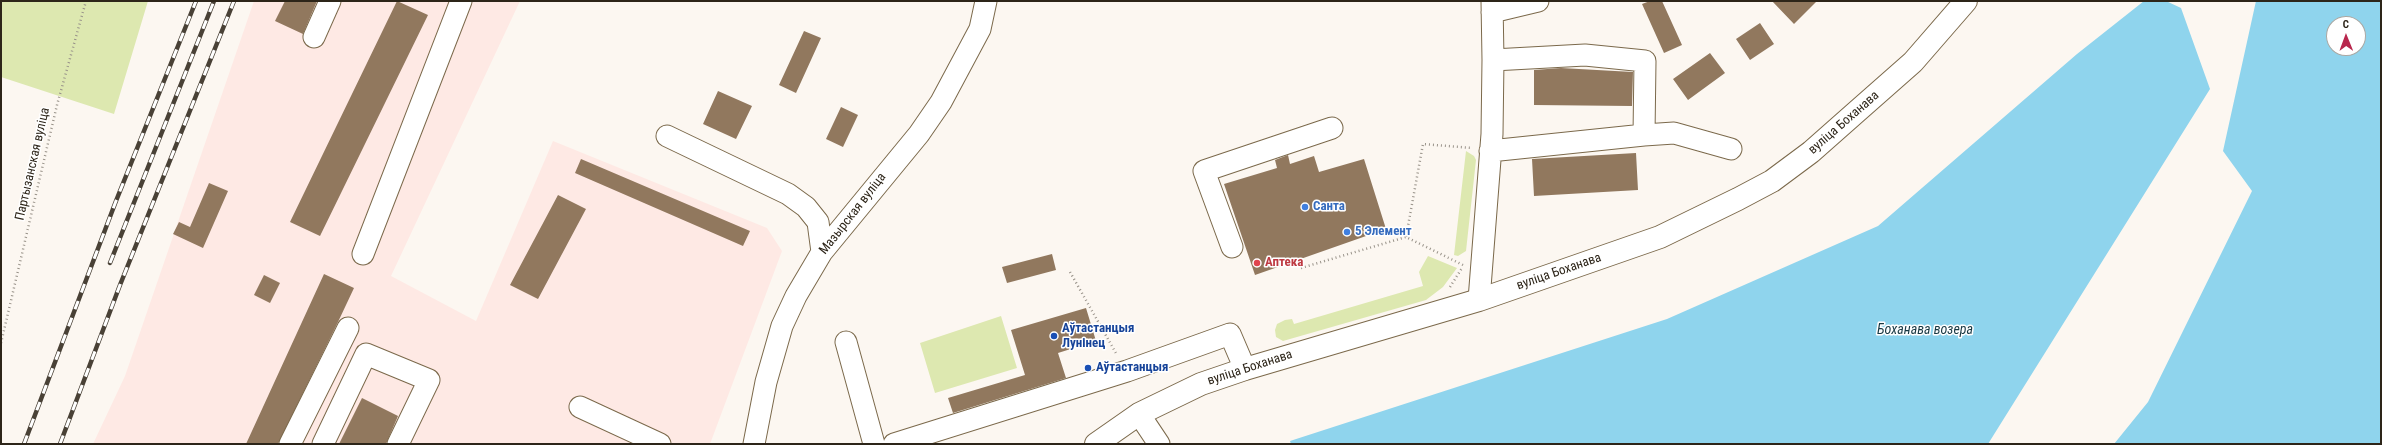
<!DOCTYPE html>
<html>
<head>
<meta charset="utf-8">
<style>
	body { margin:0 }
	#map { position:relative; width:2382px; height:445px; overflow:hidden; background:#fcf7f1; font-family:"Roboto Condensed",sans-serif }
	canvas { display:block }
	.frame { position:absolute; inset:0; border:2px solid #2d2519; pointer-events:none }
	.north { position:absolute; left:2326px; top:16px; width:40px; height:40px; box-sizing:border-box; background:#fff; border:1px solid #aba8a3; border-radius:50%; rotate:359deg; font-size:11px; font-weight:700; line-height:16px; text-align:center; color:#2d2519 }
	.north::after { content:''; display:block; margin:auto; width:14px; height:18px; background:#b8274d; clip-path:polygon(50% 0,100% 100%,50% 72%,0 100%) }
</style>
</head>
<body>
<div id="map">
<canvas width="2382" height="445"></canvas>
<div class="frame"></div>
<div class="north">С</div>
</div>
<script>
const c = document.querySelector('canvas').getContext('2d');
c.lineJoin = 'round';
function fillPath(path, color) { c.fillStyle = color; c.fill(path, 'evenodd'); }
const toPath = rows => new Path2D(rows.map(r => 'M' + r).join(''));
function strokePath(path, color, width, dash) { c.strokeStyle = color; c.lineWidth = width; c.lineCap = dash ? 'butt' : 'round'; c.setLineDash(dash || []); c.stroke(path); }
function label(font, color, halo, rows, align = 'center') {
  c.font = font + ' "Roboto Condensed",sans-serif'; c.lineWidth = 3; c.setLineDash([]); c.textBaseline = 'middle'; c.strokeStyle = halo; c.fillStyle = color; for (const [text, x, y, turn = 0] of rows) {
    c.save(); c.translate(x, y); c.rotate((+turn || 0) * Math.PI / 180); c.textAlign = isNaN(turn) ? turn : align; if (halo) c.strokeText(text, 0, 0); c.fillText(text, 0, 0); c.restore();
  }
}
fillPath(toPath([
	[254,1,520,1,391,276,476,321,553,141,767,228,782,251,710,444,93,444,125,376]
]), '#fee9e4');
fillPath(toPath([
	[1,1,148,1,114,114,1,77],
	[1466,151,1474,156,1476,160,1466,251,1458,256,1454,255],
	[1428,256,1457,268,1443,287,1426,300,1283,341,1276,337,1275,330,1277,324,1285,320,1292,319,1294,324,1423,286,1419,272],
	[1001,316,1017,368,935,393,920,343]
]), '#dde8b0');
fillPath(toPath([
	[2144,1,2166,1,2181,8,2210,89,1988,444,1291,444,1290,441,1667,319,1878,226,2077,54],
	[2256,1,2381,1,2381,444,2114,444,2148,402,2252,191,2223,151],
	[2334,24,2358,24,2358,48,2334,48]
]), '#8fd4ed');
fillPath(toPath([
	[285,1,317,1,303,34,275,21],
	[397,1,428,15,320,236,290,222],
	[1650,1,1662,1,1682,45,1664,53,1642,4],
	[1772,1,1817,1,1794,24],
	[1760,23,1774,44,1750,60,1736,39],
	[804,31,821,38,796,93,779,85],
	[1710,53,1725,73,1688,100,1673,79],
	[1561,68,1633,72,1632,106,1534,105,1534,70],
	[718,91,752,106,736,139,703,124],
	[841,107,858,115,843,147,826,139],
	[1636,153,1638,190,1534,196,1532,159],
	[1288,155,1290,164,1314,156,1319,172,1364,159,1386,229,1255,275,1224,184,1277,168,1275,160],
	[581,159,750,231,743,246,575,173],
	[209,183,228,191,203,248,173,234,179,222,190,227],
	[558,195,586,209,538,299,510,285],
	[1052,254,1056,270,1007,283,1002,267],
	[324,274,354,288,338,322,278,444,246,444],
	[264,275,280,283,270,303,254,295],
	[1086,308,1096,341,1058,353,1066,378,953,413,948,398,1025,375,1011,330],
	[362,398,398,416,386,444,339,444]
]), '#91785e');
const minor = toPath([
	[1492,12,1538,1],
	[314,37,330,1],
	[1644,135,1674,133,1731,149],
	[667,136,788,194,806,207,818,222,822,252],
	[1490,151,1644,135,1645,61,1585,55,1493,60],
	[1232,247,1204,171,1332,128],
	[363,254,461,1],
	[1479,300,1492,134,1493,60,1492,1],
	[846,342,874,444],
	[580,407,660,444],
	[1139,414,1159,444],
	[290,444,348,328],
	[323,444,366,354,429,380,398,444],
	[754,444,766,382,782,326,796,296,822,252,919,134,941,102,980,29,986,1],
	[894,444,1127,371,1230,334,1245,369]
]);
const major = toPath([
	[1096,444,1139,414,1201,384,1245,369,1479,300,1660,237,1738,199,1772,181,1811,152,1854,114,1913,62,1966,1]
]);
strokePath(minor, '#7b694b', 23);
strokePath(major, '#7b694b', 24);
strokePath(toPath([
	[1463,265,1406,237,1423,144,1472,148],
	[1301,268,1406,237],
	[1070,272,1117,355],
	[1450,287,1462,268],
	[1,343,57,105,86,1]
]), '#99938a', 2.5, [1, 3]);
strokePath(minor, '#fff', 21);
strokePath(major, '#fff', 22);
const rail = toPath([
	[110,263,214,1],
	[24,444,116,201,196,1],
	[60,444,120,285,234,1]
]);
strokePath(rail, '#494136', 4.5);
strokePath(rail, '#fff', 3, [9]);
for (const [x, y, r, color] of [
	[1305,207,4,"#3f7fe0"],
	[1347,232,4,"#3f7fe0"],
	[1257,263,4,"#e0444e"],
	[1054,336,4,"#1a4fb4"],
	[1088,368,4,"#1a4fb4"]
]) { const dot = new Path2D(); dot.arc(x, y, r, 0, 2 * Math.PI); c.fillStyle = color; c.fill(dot); strokePath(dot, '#fff', 1.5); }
label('13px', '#2d2519', '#fff', [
	["вуліца Боханава",1844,123,-41],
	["Партызанская вуліца",33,164,-77],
	["Мазырская вуліца",853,214,-52],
	["вуліца Боханава",1559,272,-19],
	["вуліца Боханава",1250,368,-18]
]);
label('bold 13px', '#366cbe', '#fff', [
	["Санта",1313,207],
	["5 Элемент",1355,232]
], 'left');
label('bold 13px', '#be3a42', '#fff', [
	["Аптека",1265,263]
], 'left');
label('bold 13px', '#164399', '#fff', [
	["Аўтастанцыя",1062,329],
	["Лунінец",1062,344],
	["Аўтастанцыя",1096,368]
], 'left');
label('italic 14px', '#173843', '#fff', [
	["Боханава возера",1925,330]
]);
</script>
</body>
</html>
